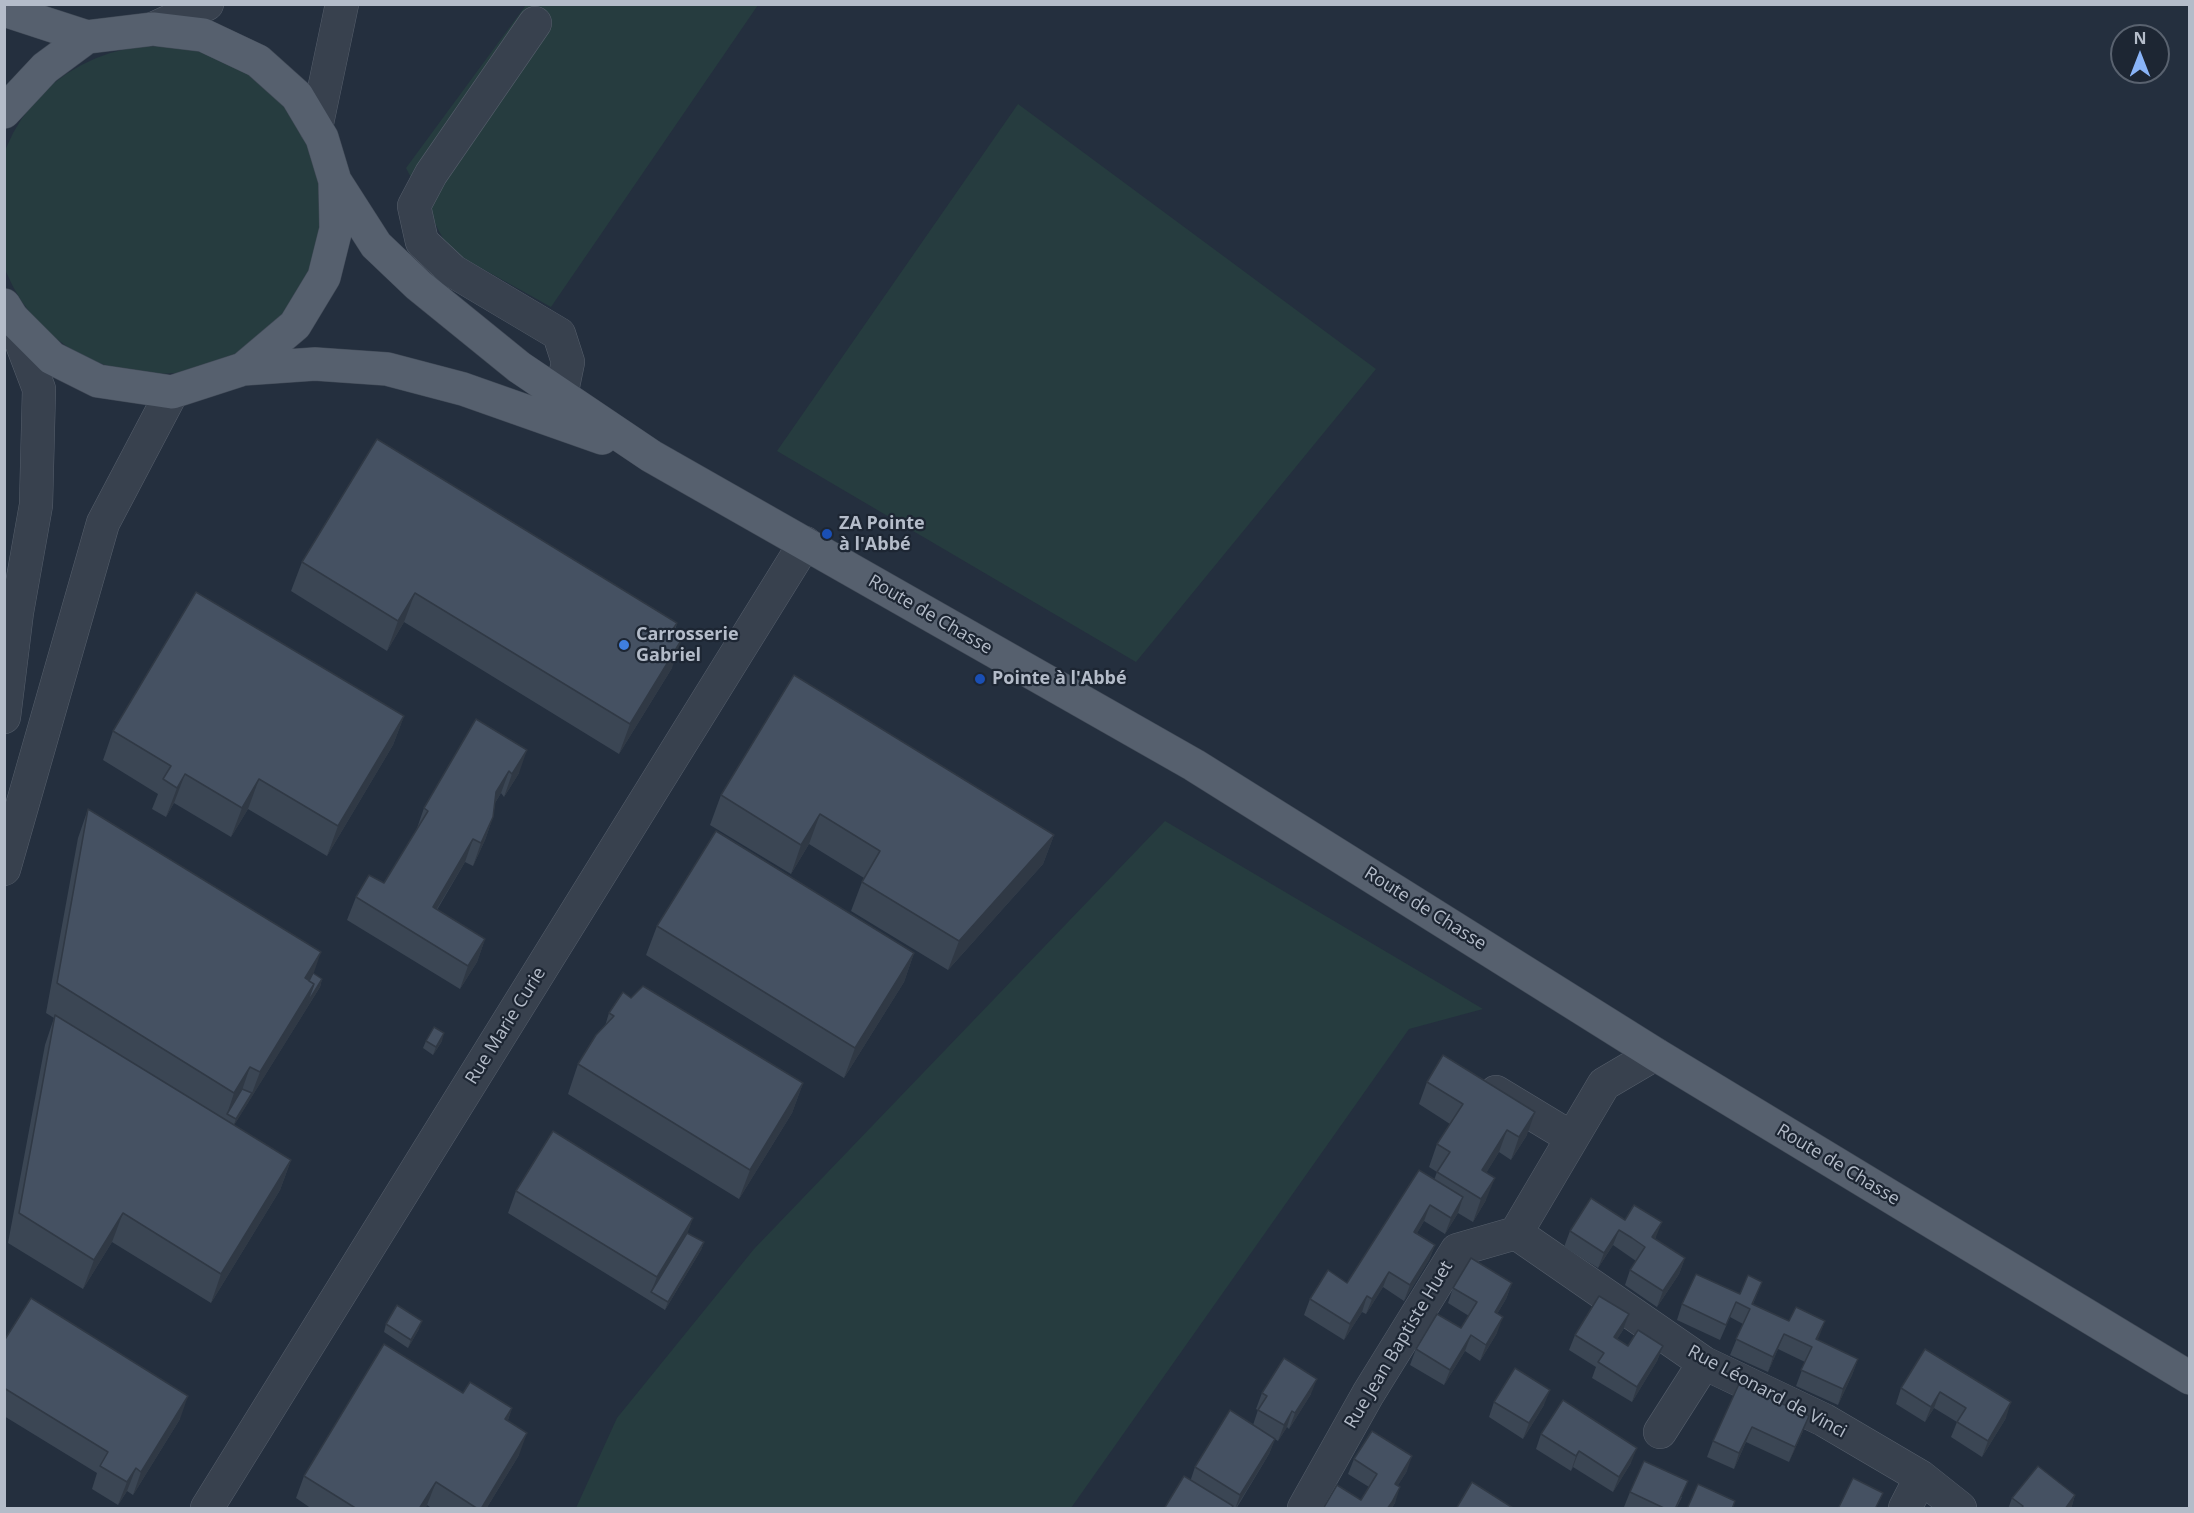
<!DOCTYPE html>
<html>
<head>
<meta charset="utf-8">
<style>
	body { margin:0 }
	#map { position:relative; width:2194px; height:1513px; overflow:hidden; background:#242f3e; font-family:"Open Sans",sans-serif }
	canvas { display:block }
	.frame { position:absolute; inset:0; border:6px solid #b4bcc9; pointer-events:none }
	.north { position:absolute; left:2110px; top:24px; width:60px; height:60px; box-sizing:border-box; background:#1d2633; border:2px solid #59626f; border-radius:50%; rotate:0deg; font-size:16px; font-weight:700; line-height:24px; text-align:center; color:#b4bcc9 }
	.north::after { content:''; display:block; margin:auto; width:21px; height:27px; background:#8ab4f8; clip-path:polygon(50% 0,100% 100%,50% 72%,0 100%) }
</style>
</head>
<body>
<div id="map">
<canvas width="2194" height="1513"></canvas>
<div class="frame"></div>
<div class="north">N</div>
</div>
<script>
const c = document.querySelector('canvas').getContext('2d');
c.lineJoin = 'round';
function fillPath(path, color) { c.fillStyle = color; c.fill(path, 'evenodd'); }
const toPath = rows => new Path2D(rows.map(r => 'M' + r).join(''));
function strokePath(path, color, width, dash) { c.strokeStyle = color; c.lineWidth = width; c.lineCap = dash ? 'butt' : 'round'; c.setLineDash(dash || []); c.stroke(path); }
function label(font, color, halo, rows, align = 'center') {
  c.font = font + ' "Open Sans",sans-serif'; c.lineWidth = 4.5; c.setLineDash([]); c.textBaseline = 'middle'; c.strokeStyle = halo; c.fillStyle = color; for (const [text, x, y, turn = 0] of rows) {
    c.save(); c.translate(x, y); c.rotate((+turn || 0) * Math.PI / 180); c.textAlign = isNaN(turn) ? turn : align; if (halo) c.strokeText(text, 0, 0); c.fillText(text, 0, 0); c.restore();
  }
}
fillPath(toPath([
	[526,5,758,5,551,307,449,250,406,168],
	'-6 210a164 164 0 1 1 328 0a164 164 0 1 1-328 0Z',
	[1018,104,1376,369,1136,662,777,451],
	[1165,821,1483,1009,1409,1029,1071,1508,576,1508,617,1418,754,1249]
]), '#263c3f');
const minor = toPath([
	[535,23,431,174,414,206,422,242,453,271,559,334,568,362,561,396],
	[153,29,207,4],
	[316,128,342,4],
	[4,717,17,612,36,505,39,389,12,318],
	[4,869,103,523,172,392],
	[1496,1092,1572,1138],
	[1516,1233,1704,1363,1824,1420,1921,1477,1960,1508],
	[1660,1432,1704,1363],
	[207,1508,805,543],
	[1304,1508,1368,1394,1457,1250,1516,1233,1604,1084,1655,1054],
	[1905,1508,1921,1477]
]);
const major = toPath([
	[4,10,87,37],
	[4,112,45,68,87,37,153,29,203,35,258,61,297,96,322,138,335,181,336,229,324,277,295,325,243,369],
	[335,181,376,245,418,285,519,367,651,456,1194,765,1655,1054,2190,1378],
	[4,305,12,318,52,358,98,381,172,392,243,369,315,364,387,369,463,389,602,438]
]);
strokePath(minor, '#565f6c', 34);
strokePath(major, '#414a57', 34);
strokePath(minor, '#38414e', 33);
strokePath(major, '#56606e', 33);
fillPath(toPath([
	[302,562,677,623,674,634,672,668,619,754,404,622,387,651,291,591],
	[404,716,393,745,327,856,248,809,231,837,174,803,166,817,152,809,158,794,103,760,113,731],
	[476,719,519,773,504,797,501,793,495,803,493,817,485,840,473,866,465,862,437,910,485,939,477,962,460,989,347,920,356,897,384,883,416,831,424,808],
	[721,795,1054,835,1043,864,948,970,851,911,862,882,864,878,809,844,791,874,710,825],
	[88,809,313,973,322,979,320,987,234,1125,291,1160,280,1190,211,1303,112,1242,83,1289,8,1243,45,1045,54,1018,46,1013,78,838],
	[657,926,914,953,904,982,844,1078,646,955],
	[631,998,803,1083,792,1113,739,1199,568,1094,578,1064,605,1026,609,1013],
	[426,1041,442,1041,433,1055,423,1048],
	[1427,1082,1527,1135,1511,1160,1499,1152,1486,1173,1486,1200,1473,1222,1458,1213,1445,1234,1424,1221,1417,1233,1435,1245,1429,1260,1404,1301,1383,1287,1366,1314,1362,1312,1344,1340,1304,1315,1310,1299,1347,1283,1434,1180,1437,1172,1429,1167,1437,1144,1450,1124,1419,1104],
	[516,1191,693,1218,687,1233,704,1242,701,1250,665,1310,508,1213],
	[1625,1220,1656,1237,1655,1239,1685,1258,1679,1274,1657,1307,1625,1285,1630,1270,1636,1261,1613,1245,1598,1268,1564,1247,1570,1231],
	[1762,1282,1753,1304,1789,1321,1825,1321,1817,1340,1858,1359,1852,1375,1838,1405,1796,1386,1805,1362,1778,1349,1768,1372,1730,1355,1743,1324,1730,1317,1720,1340,1677,1320,1682,1304,1740,1294],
	[1512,1283,1506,1299,1497,1314,1497,1333,1480,1361,1465,1351,1444,1385,1410,1365,1416,1349,1461,1328,1469,1316,1448,1303,1453,1288],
	[1629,1314,1623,1330,1617,1339,1628,1346,1663,1346,1657,1361,1632,1402,1592,1378,1596,1367,1569,1350,1575,1335],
	[386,1324,419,1329,408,1348,384,1332],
	[4,1341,180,1419,133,1495,127,1491,118,1505,92,1489,97,1473,4,1416],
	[1925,1349,2006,1418,1982,1457,1951,1437,1957,1422,1934,1408,1925,1422,1896,1404,1901,1388],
	[1739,1384,1803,1431,1789,1462,1746,1442,1734,1469,1707,1457,1713,1441],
	[463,1393,512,1408,508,1420,519,1455,486,1509,433,1509,427,1505,425,1509,312,1509,296,1498,304,1476],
	[1262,1393,1311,1394,1289,1429,1287,1427,1278,1441,1275,1439,1269,1454,1236,1509,1164,1509,1191,1479,1195,1467,1253,1425,1258,1410,1256,1409],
	[1494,1402,1544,1405,1523,1439,1489,1417],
	[1541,1434,1631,1463,1613,1492,1573,1467,1571,1471,1536,1449],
	[1354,1459,1407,1471,1398,1485,1395,1503,1391,1509,1323,1509,1361,1500,1369,1487,1348,1474],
	[1630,1492,1682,1497,1676,1509,1627,1509,1624,1507],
	[2075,1495,2071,1509,2008,1509,2012,1498]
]), '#3b4654');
fillPath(toPath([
	[415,593,404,622,387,651,398,621],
	[682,639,672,668,619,754,630,724],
	[404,716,393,745,327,856,338,826],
	[527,750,519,773,504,797,512,774],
	[509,771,501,793,488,814,496,792],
	[185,774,174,803,166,817,177,788],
	[259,779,248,809,231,837,242,808],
	[820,814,809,844,791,874,801,845],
	[493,817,485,840,473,866,481,843],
	[1054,835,1043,864,948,970,959,941],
	[473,839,465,862,424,930,433,907],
	[485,939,477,962,460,989,468,966],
	[321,952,311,981,305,978],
	[914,953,904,982,844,1078,855,1048],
	[322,979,320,987,233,1127,236,1119,252,1093,260,1072,314,984],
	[444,1033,442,1041,433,1055,436,1047],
	[250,1067,240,1096,227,1114,234,1093],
	[803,1083,792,1113,739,1199,750,1170],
	[1535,1112,1527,1135,1511,1160,1519,1137],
	[1507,1130,1499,1152,1474,1193,1482,1170],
	[291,1160,280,1190,211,1303,221,1274],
	[1495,1178,1486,1200,1473,1222,1481,1199],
	[1463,1197,1458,1213,1445,1234,1451,1218],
	[1430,1205,1424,1221,1409,1247,1414,1232],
	[123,1213,112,1242,83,1289,94,1260],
	[693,1218,685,1240,651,1292,657,1277],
	[1662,1222,1656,1237,1646,1253,1652,1237],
	[1619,1230,1613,1245,1598,1268,1604,1253],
	[704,1242,701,1250,665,1310,668,1302],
	[1435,1245,1429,1260,1404,1301,1410,1285],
	[1685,1258,1679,1274,1657,1307,1663,1291],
	[1389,1272,1383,1287,1366,1314,1372,1299],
	[1512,1283,1506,1299,1489,1327,1495,1312],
	[1367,1296,1362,1312,1344,1340,1350,1324],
	[1629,1314,1623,1330,1608,1353,1614,1337],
	[1503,1317,1497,1333,1480,1361,1486,1345],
	[422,1321,419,1329,408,1348,411,1340],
	[1825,1321,1819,1337,1810,1355,1816,1339],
	[1784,1334,1778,1349,1768,1372,1773,1357],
	[1471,1335,1465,1351,1444,1385,1450,1370],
	[1663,1346,1657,1361,1632,1402,1637,1387],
	[1858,1359,1852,1375,1838,1405,1843,1389],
	[1317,1379,1311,1394,1289,1429,1295,1413],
	[1550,1390,1544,1405,1523,1439,1529,1423],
	[1940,1392,1934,1408,1925,1422,1931,1407],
	[188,1396,180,1419,133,1495,141,1472],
	[2011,1402,2006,1418,1982,1457,1988,1441],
	[512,1408,504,1431,505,1419],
	[1292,1411,1287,1427,1278,1441,1284,1425],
	[1809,1416,1803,1431,1789,1462,1795,1447],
	[1752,1427,1746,1442,1734,1469,1739,1453],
	[527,1433,519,1455,486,1509,481,1509],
	[1275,1439,1269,1454,1235,1509,1240,1495],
	[1637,1448,1631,1463,1613,1492,1619,1477],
	[1579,1451,1573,1467,1571,1471,1576,1456],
	[1412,1456,1407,1471,1389,1499,1395,1484],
	[136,1468,127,1491,118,1505,127,1482],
	[436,1482,427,1505,425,1509,419,1509],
	[1400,1487,1395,1503,1391,1509,1387,1509],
	[2075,1495,2071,1509,2065,1509]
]), '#303945');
const building = toPath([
	[377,439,677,623,671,632,682,639,630,724,415,593,398,621,302,562,377,439],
	[196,592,404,716,338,826,259,779,242,808,185,774,177,788,163,779,171,766,113,731,196,592],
	[794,675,1054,835,959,941,862,882,880,851,820,814,801,845,721,795,794,675],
	[476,719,527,750,512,774,509,771,496,792,493,817,481,843,473,839,433,907,485,939,468,966,356,897,369,875,384,883,428,811,424,808,476,719],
	[88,809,321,952,305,978,314,984,260,1072,250,1067,234,1093,57,983,88,809],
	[716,831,914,953,855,1048,657,926,716,831],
	[313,973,322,979,306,1005,314,984,309,981,313,973],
	[643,986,803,1083,750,1170,578,1064,596,1035,614,1016,609,1013,623,992,631,998,643,986],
	[55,1015,291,1160,221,1274,123,1213,94,1260,19,1213,55,1015],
	[434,1027,444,1033,436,1047,426,1041,434,1027],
	[1443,1055,1535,1112,1519,1137,1507,1130,1482,1170,1495,1178,1481,1199,1437,1172,1450,1152,1437,1144,1463,1104,1427,1082,1443,1055],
	[242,1089,252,1093,236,1119,227,1114,242,1089],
	[553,1131,693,1218,657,1277,516,1191,553,1131],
	[1419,1170,1463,1197,1451,1218,1430,1205,1414,1232,1435,1245,1410,1285,1389,1272,1372,1299,1367,1296,1350,1324,1310,1299,1328,1270,1347,1283,1419,1170],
	[1591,1198,1625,1220,1634,1205,1662,1222,1652,1237,1685,1258,1663,1291,1630,1270,1645,1247,1632,1238,1619,1230,1604,1253,1570,1231,1591,1198],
	[687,1233,704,1242,668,1302,651,1292,687,1233],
	[1471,1258,1512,1283,1495,1312,1503,1317,1486,1345,1471,1335,1450,1370,1416,1349,1437,1314,1461,1328,1477,1302,1453,1288,1471,1258],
	[1696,1274,1740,1294,1748,1275,1762,1282,1752,1304,1789,1321,1796,1307,1825,1321,1816,1339,1858,1359,1843,1389,1801,1370,1812,1347,1797,1340,1784,1334,1773,1357,1736,1339,1750,1309,1736,1302,1726,1325,1682,1304,1696,1274],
	[1599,1296,1629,1314,1614,1337,1628,1346,1638,1330,1663,1346,1637,1387,1598,1362,1604,1353,1575,1335,1599,1296],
	[31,1298,188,1396,141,1472,136,1468,127,1482,100,1466,108,1452,4,1388,4,1341,31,1298],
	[397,1305,422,1321,411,1340,386,1324,397,1305],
	[384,1344,463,1393,470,1382,512,1408,505,1419,527,1433,481,1509,478,1509,436,1482,419,1509,357,1509,304,1476,384,1344],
	[1925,1349,2011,1402,1988,1441,1957,1422,1966,1408,1940,1392,1931,1407,1901,1388,1925,1349],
	[1284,1358,1317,1379,1295,1413,1292,1411,1284,1425,1258,1410,1267,1396,1262,1393,1284,1358],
	[1515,1368,1550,1390,1529,1423,1494,1402,1515,1368],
	[1739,1384,1809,1416,1795,1447,1752,1427,1739,1453,1713,1441,1739,1384],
	[1563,1400,1637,1448,1619,1477,1579,1451,1576,1456,1541,1434,1563,1400],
	[1230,1410,1275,1439,1240,1495,1195,1467,1230,1410],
	[1372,1431,1412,1456,1395,1484,1400,1487,1392,1502,1387,1509,1323,1509,1337,1485,1361,1500,1377,1474,1354,1459,1372,1431],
	[1644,1461,1688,1481,1675,1509,1666,1509,1630,1492,1644,1461],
	[2038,1466,2075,1495,2065,1509,2021,1509,2023,1506,2012,1498,2038,1466],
	[1184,1476,1233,1506,1231,1509,1164,1509,1184,1476],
	[1853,1478,1883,1493,1875,1509,1838,1509,1853,1478],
	[1472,1482,1513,1508,1512,1509,1456,1509,1472,1482],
	[1698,1484,1735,1501,1732,1509,1687,1509,1698,1484]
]);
fillPath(building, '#455162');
strokePath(building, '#303945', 1.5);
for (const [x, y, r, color] of [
	[827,534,6,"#1a4fb4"],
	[624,645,6,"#3f7fe0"],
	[980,679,6,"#1a4fb4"]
]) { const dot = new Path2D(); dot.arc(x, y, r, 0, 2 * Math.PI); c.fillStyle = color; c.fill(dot); strokePath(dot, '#1d2633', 2); }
label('bold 18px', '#b4bcc9', '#1d2633', [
	["ZA Pointe",839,524],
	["à l'Abbé",839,545],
	["Carrosserie",636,635],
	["Gabriel",636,656],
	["Pointe à l'Abbé",992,679]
], 'left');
label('18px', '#b4bcc9', '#1d2633', [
	["Route de Chasse",930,615,30],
	["Route de Chasse",1425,909,32],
	["Rue Marie Curie",506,1026,-58],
	["Route de Chasse",1838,1165,31],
	["Rue Jean Baptiste Huet",1399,1345,-59],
	["Rue Léonard de Vinci",1767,1392,28]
]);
</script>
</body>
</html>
